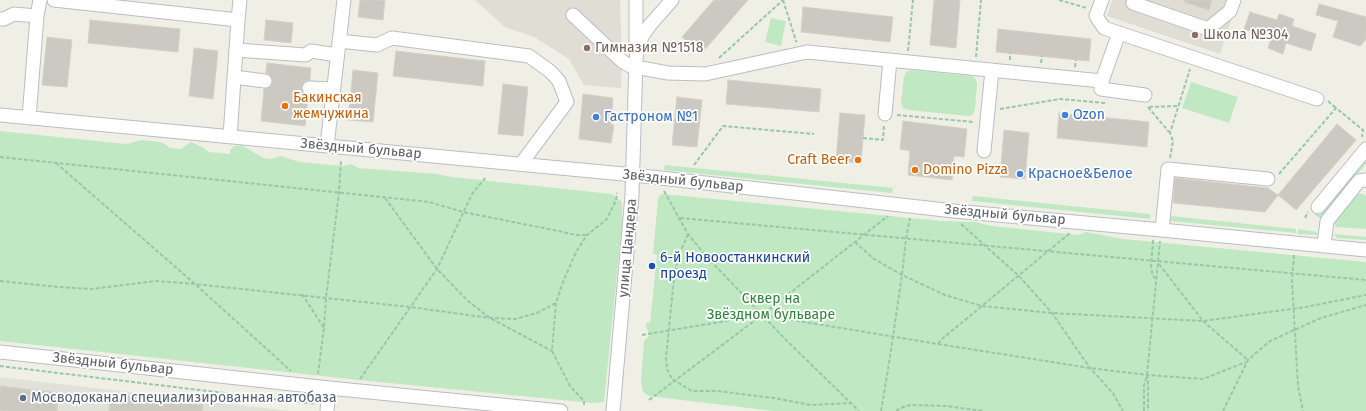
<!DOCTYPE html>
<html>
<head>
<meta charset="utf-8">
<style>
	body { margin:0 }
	canvas { display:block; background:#f0efe5 }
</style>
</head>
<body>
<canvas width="1366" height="411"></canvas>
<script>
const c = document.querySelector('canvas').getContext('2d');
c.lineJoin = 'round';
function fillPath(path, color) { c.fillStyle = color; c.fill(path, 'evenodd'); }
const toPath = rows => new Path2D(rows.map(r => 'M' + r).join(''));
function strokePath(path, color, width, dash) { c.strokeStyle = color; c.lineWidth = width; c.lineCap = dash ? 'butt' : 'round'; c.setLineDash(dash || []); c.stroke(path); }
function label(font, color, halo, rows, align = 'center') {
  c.font = font + ' "Fira Sans",sans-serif'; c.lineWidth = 3.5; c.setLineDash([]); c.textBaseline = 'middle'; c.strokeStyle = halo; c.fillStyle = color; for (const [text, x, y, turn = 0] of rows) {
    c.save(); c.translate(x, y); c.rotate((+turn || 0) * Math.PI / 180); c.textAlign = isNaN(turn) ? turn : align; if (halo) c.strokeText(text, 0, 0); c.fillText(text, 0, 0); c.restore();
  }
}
fillPath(toPath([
	[0,377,290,411,0,411]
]), '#e1e0d9');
fillPath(toPath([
	[475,0,620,0,622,61,621,88,584,85,569,59,534,37,505,27],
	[1112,0,1238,0,1220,54,1107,16]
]), '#e0ded4');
fillPath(toPath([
	[771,18,786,21,781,46,765,42],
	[912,70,972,76,976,79,977,84,975,109,972,115,967,116,909,110,903,108,901,103,904,77,906,72],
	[1191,82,1238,97,1229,123,1182,108],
	[0,131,126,144,141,140,160,142,165,144,170,148,181,149,191,142,202,147,209,152,230,154,230,150,234,146,241,145,264,158,270,159,281,156,299,162,343,166,351,164,358,168,437,174,452,177,612,194,622,202,622,224,604,402,592,403,359,380,0,341],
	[1366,154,1366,164,1321,219,1315,215],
	[665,165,893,188,892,193,673,171,664,170],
	[663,194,941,221,975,222,992,226,1078,235,1086,232,1123,239,1366,262,1366,411,773,411,649,396,643,392,641,382,644,341,649,336,648,331,646,327,646,323,650,323,657,255,653,254,658,199,659,196],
	[1358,194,1363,194,1366,196,1366,229,1336,227,1334,223,1337,218],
	[973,196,1150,214,1150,219,972,201],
	[1171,216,1296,229,1296,233,1170,221],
	[1298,229,1317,232,1317,235,1298,234],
	[1334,234,1366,237,1366,240,1337,238]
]), '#c0e9c3');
const building = toPath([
	[360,0,385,0,383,20,358,17,360,0],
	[714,0,748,0,701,54,682,37,714,0],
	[934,0,960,0,956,48,930,45,934,0],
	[1185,0,1212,0,1209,10,1184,2,1185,0],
	[1319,4,1366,17,1366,39,1360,46,1333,37,1338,21,1316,15,1319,4],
	[803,7,893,17,890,42,801,32,803,7],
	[1250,12,1277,20,1279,14,1294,19,1292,26,1316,34,1311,51,1286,43,1283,54,1268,48,1271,38,1244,29,1250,12],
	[90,20,180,29,178,52,88,43,90,20],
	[266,20,293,23,291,43,264,40,266,20],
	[998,29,1091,39,1089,61,996,52,998,29],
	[47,37,72,40,67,87,42,85,47,37],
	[194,48,218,51,213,99,189,96,194,48],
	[396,51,485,61,483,86,393,76,396,51],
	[267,63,311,68,310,80,305,81,301,87,302,92,308,96,305,126,261,121,264,89,271,86,273,82,270,75,266,73,267,63],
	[353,70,378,73,373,122,348,120,353,70],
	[728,80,821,89,819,112,726,104,728,80],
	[503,84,528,87,523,136,498,134,503,84],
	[583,94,613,98,611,125,614,125,611,143,579,139,583,94],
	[677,97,702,100,697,147,672,145,677,97],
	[840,113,865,115,861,163,836,161,840,113],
	[1059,113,1149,122,1147,147,1057,138,1059,113],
	[903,121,967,129,964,157,954,156,952,180,908,175,910,151,900,149,903,121],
	[1337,124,1356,140,1296,210,1278,195,1337,124],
	[1004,130,1029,133,1025,179,1000,177,1004,130],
	[1175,178,1268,188,1278,195,1265,212,1173,203,1175,178],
	[0,386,59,393,57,411,0,411,0,386],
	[111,394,203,405,202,411,109,411,111,394]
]);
fillPath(building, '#cbc9c2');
strokePath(building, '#d6d1c3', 1);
const minor = toPath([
	[54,0,238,20,240,0],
	[1102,0,1096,16,1104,28,1317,99],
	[1133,3,1208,29,1230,11,1234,0],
	[573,15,622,61,630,66,668,73,705,74,807,52,1102,81,1119,33],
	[0,19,4,19,14,14,37,16],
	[339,41,377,45,392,38,529,56,551,72,559,81,567,102,521,164],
	[636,47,636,0],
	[236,50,306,55,311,51,337,55],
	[234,77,265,81],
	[1102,81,1101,89,1145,95],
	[309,88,333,89],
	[885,114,890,60],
	[0,115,634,175,954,211,1162,230,1366,250],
	[29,118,37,16,40,0],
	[230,137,238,20],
	[327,146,344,0],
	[984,151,992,70],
	[1318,207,1366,149],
	[1162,230,1168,169,1268,179],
	[1324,245,1327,221,1359,181,1366,180],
	[0,352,329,388,561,411],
	[327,411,329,388],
	[613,411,632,195,636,59,638,46,643,35,650,25,672,0]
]);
strokePath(minor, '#babdc2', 15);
strokePath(toPath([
	[783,0,796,41,797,42],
	[1059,0,1087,8],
	[908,51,913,0],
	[976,57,981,0],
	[719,58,783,0],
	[1010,60,1010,53],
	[1041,63,1042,56],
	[1075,67,1076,60],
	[1328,101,1336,108],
	[1148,107,1169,132],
	[1149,107,1178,106],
	[1000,109,1060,99,1105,103],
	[897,115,974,122],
	[664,120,674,121],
	[863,138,883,140,884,125],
	[0,157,429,202,463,212,563,232,576,235,587,235],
	[1170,158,1173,141,1170,133,1190,69],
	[56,163,195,284,291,371],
	[694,165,723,126,814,134],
	[1279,174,1336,108,1363,130,1362,137],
	[664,191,688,234,706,256,786,340,859,411],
	[385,198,437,269,468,301,490,318,552,351],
	[680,218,1366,280],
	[1305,218,1308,212],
	[961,224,1019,276,1052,313,1090,368,1113,393,1123,411],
	[688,234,678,257,674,278,666,358,667,369,672,379,692,391,717,391,774,398,811,405,851,403],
	[1153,240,1151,268,1153,276,1156,280],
	[855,242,874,259,902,275,945,295,982,306,1052,313,1203,321,1306,307,1366,295],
	[1294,255,1292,281,1298,386,1303,411],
	[1159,264,1203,321,1248,360],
	[0,281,58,287,92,289,156,281,195,284,410,307,490,318,515,319,537,313,556,303],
	[302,294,324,328],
	[642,335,762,315,938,344,1090,368,1147,375,1203,379,1246,362],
	[938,344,942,339,1070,233],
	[0,366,316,404],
	[318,374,324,328,326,298,339,192,341,161],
	[1147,375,1160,241],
	[360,379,437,269,472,194,486,177],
	[649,400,762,315,888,216],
	[584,405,584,401,570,386,552,351,556,303,563,282,576,252,587,235,607,219,616,200,617,193],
	[881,411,890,357,902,275,906,239,910,218],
	[896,411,900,408,910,405,946,406,984,411],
	[1144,411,1144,386,1147,375,1148,381,1148,411],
	[1223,411,1248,360,1270,341,1321,318,1366,305]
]), '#97c8a9', 2, [4, 2]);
strokePath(minor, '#fff', 13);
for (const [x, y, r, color] of [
	[1195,35,4,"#8d6e63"],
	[587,48,4,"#8d6e63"],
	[285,106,4,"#e8710a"],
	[1065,115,4,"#3f7fe0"],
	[596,117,4,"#3f7fe0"],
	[858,160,4,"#e8710a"],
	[915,170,4,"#e8710a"],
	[1020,174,4,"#3f7fe0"],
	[652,266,4,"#1a4fb4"],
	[23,398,4,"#5c6f8a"]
]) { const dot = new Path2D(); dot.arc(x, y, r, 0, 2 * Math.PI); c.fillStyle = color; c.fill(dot); strokePath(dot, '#fff', 1.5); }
label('14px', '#785e54', '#fff', [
	["Школа №304",1203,35],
	["Гимназия №1518",595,48]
], 'left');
label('14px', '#c56008', '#fff', [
	["Бакинская",293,98],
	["жемчужина",293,114],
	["Craft Beer",850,160,"right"],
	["Domino Pizza",923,170]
], 'left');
label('14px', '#366cbe', '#fff', [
	["Ozon",1073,115],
	["Гастроном №1",604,117],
	["Красное&Белое",1028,174]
], 'left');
label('14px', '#5d6067', '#fff', [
	["Звёздный бульвар",361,149,5],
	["Звёздный бульвар",683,181,6],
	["Звёздный бульвар",1005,215,5],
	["улица Цандера",628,248,-85],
	["Звёздный бульвар",113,364,6]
]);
label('14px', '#164399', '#fff', [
	["6-й Новоостанкинский",660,258],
	["проезд",660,274]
], 'left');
label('14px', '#2e8438', '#fff', [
	["Сквер на",771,299],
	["Звёздном бульваре",771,315]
]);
label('14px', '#4e5e75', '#fff', [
	["Мосводоканал специализированная автобаза",31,398]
], 'left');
</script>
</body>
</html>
